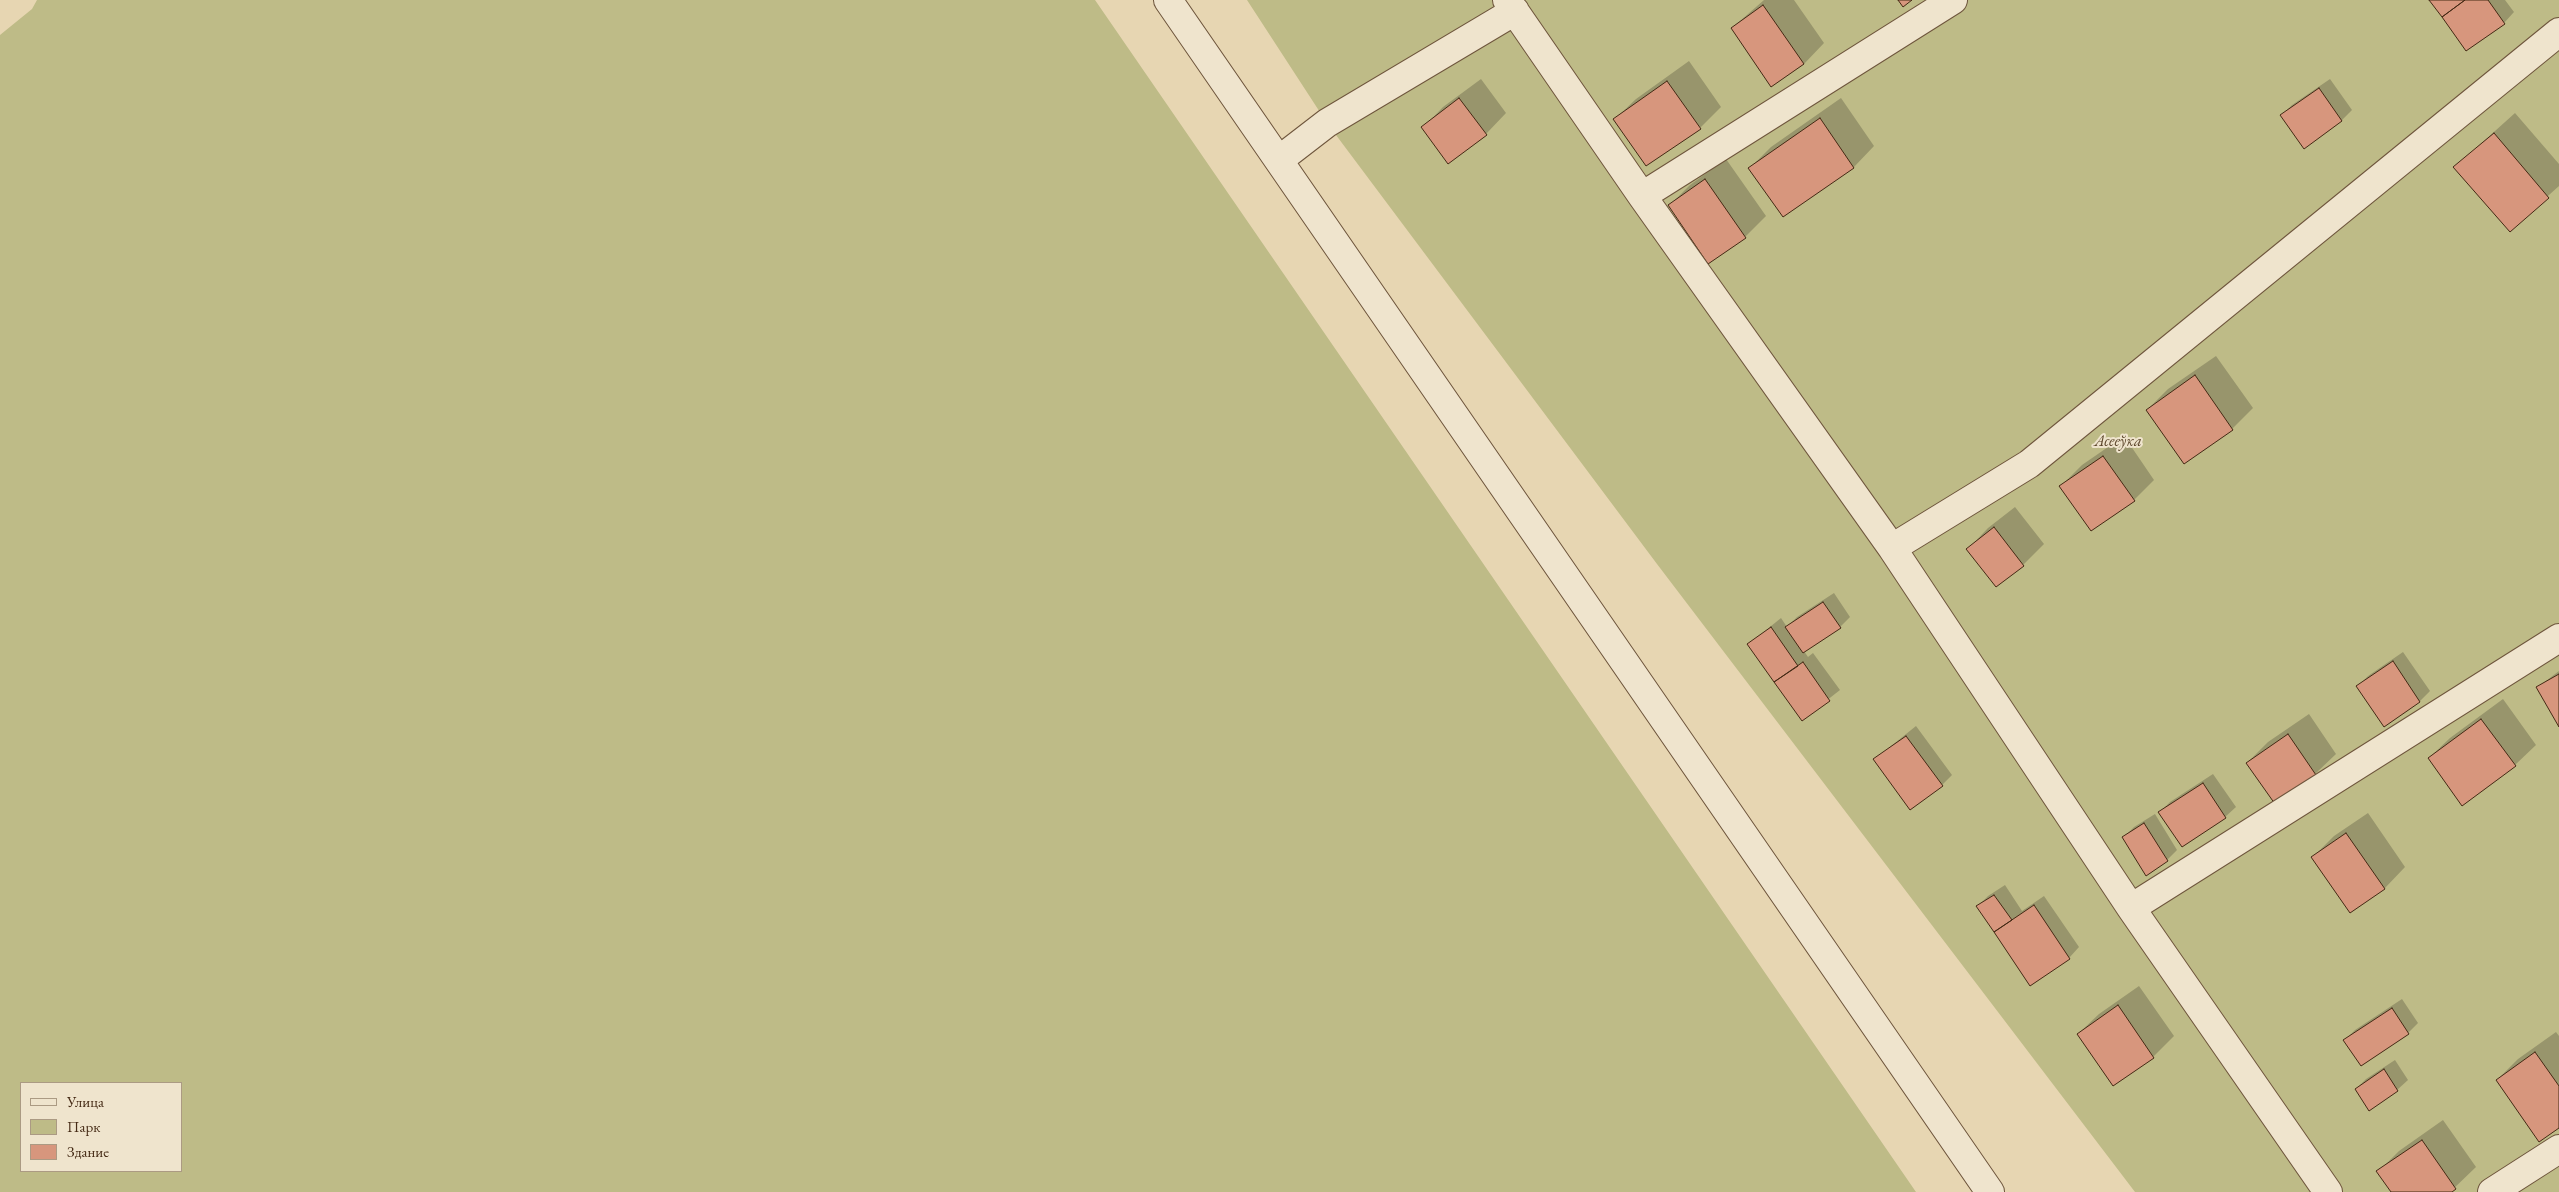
<!DOCTYPE html>
<html>
<head>
<meta charset="utf-8">
<style>
	body { margin:0 }
	#map { position:relative; width:2559px; height:1192px; overflow:hidden; background:#e7d6b2; font-family:"EB Garamond",serif }
	canvas { display:block }
	.legend { position:absolute; left:20px; top:1082px; width:162px; height:90px; box-sizing:border-box; background:#efe4cd; border:1px solid #ab9a83; margin:0; padding:6px 9px; list-style:none; font-size:15px; color:#452a15 }
	.legend li { display:flex; align-items:center; gap:10px; height:25px }
	.legend b { width:25px; border:1px solid #ab9a83 }
</style>
</head>
<body>
<div id="map">
<canvas width="2559" height="1192"></canvas>
<ul class="legend">
<li><b style="height:6px;background:#efe4cd"></b>Улица</li>
<li><b style="height:14px;background:#bebb87"></b>Парк</li>
<li><b style="height:14px;background:#d7967d"></b>Здание</li>
</ul>
</div>
<script>
const c = document.querySelector('canvas').getContext('2d');
c.lineJoin = 'round';
function fillPath(path, color) { c.fillStyle = color; c.fill(path, 'evenodd'); }
const toPath = rows => new Path2D(rows.map(r => 'M' + r).join(''));
function strokePath(path, color, width, dash) { c.strokeStyle = color; c.lineWidth = width; c.lineCap = dash ? 'butt' : 'round'; c.setLineDash(dash || []); c.stroke(path); }
function label(font, color, halo, rows, align = 'center') {
  c.font = font + ' "EB Garamond",serif'; c.lineWidth = 4; c.setLineDash([]); c.textBaseline = 'middle'; c.strokeStyle = halo; c.fillStyle = color; for (const [text, x, y, turn = 0] of rows) {
    c.save(); c.translate(x, y); c.rotate((+turn || 0) * Math.PI / 180); c.textAlign = isNaN(turn) ? turn : align; if (halo) c.strokeText(text, 0, 0); c.fillText(text, 0, 0); c.restore();
  }
}
fillPath(toPath([
	[37,0,1095,0,1916,1192,0,1192,0,35,32,9],
	[181,1083,181,1171,21,1171,21,1083],
	[1247,0,2559,0,2559,1192,2135,1192,1657,564,1327,123]
]), '#bebb87');
fillPath(toPath([
	[1764,0,1794,0,1824,43,1804,64,1772,85,1732,28],
	[2431,0,2505,0,2514,12,2504,23,2466,49],
	[1689,61,1721,107,1700,128,1615,119,1636,99],
	[1481,79,1506,113,1486,134,1423,128,1443,107],
	[2330,79,2352,110,2342,120,2282,115,2292,105],
	[1841,98,1874,146,1854,167,1783,216,1750,168,1771,147],
	[2515,113,2559,164,2559,186,2510,230,2455,167],
	[1726,159,1766,216,1745,237,1669,206,1690,185],
	[2216,356,2253,408,2232,429,2184,462,2147,410,2168,389],
	[2124,436,2154,480,2134,500,2061,486,2082,465],
	[2015,507,2044,544,2023,565,1968,549,1988,528],
	[1834,593,1850,617,1840,627,1804,651,1808,657,1813,653,1840,690,1803,719,1749,644,1781,618,1787,627,1797,617],
	[2403,652,2430,691,2420,701,2384,725,2358,686,2368,676],
	[2559,671,2559,724,2538,687],
	[2503,699,2536,745,2515,765,2429,758,2450,738],
	[2309,714,2336,754,2315,774,2247,763,2268,742],
	[1916,726,1952,775,1942,785,1875,759],
	[2213,774,2236,807,2225,817,2160,812,2170,802],
	[2368,813,2405,867,2385,888,2351,912,2313,857,2334,836],
	[2155,814,2177,850,2167,860,2124,837,2134,827],
	[2005,885,2022,911,2044,896,2079,947,2069,958,2031,984,1978,906,1988,896],
	[2139,986,2174,1036,2153,1057,2113,1085,2078,1034,2099,1014],
	[2402,999,2418,1023,2408,1033,2345,1040,2355,1030],
	[2556,1032,2559,1036,2559,1126,2497,1080,2518,1059],
	[2395,1060,2408,1080,2397,1090,2356,1089,2366,1079],
	[2443,1120,2476,1167,2450,1192,2392,1192,2378,1172,2399,1151]
]), '#0003');
const building = toPath([
	[1898,0,1912,0,1903,7,1898,0],
	[2429,0,2465,0,2442,17,2429,0],
	[2465,0,2488,0,2505,24,2466,51,2442,17,2465,0],
	[1763,5,1804,64,1771,87,1731,28,1763,5],
	[1667,81,1701,129,1646,166,1613,119,1667,81],
	[2319,88,2342,121,2304,149,2280,115,2319,88],
	[1459,98,1487,135,1448,164,1421,127,1459,98],
	[1820,118,1854,168,1783,217,1748,168,1820,118],
	[2494,133,2549,198,2510,232,2453,167,2494,133],
	[1705,179,1746,238,1708,264,1668,205,1705,179],
	[2195,375,2233,430,2184,464,2146,410,2195,375],
	[2103,456,2135,501,2091,531,2059,486,2103,456],
	[1994,527,2024,566,1996,587,1966,549,1994,527],
	[1823,602,1841,628,1803,653,1785,627,1823,602],
	[1771,627,1798,666,1774,682,1747,644,1771,627],
	[2393,661,2420,702,2384,727,2356,686,2393,661],
	[1803,662,1830,701,1802,721,1774,682,1803,662],
	[2559,674,2559,727,2536,687,2559,674],
	[2481,719,2516,766,2462,806,2428,758,2481,719],
	[2288,734,2316,775,2275,804,2246,763,2288,734],
	[1906,736,1943,786,1910,810,1873,759,1906,736],
	[2203,783,2226,818,2182,847,2158,812,2203,783],
	[2144,823,2168,861,2146,876,2122,837,2144,823],
	[2346,833,2385,889,2350,913,2311,857,2346,833],
	[1994,895,2012,920,1994,932,1976,906,1994,895],
	[2034,905,2070,959,2030,986,1994,932,2034,905],
	[2118,1005,2154,1058,2113,1086,2077,1034,2118,1005],
	[2392,1008,2409,1034,2361,1066,2343,1040,2392,1008],
	[2535,1052,2559,1086,2559,1128,2539,1142,2496,1080,2535,1052],
	[2384,1069,2398,1091,2369,1111,2355,1089,2384,1069],
	[2422,1140,2456,1189,2452,1192,2391,1192,2376,1171,2422,1140]
]);
fillPath(building, '#d7967d');
strokePath(building, '#452a15', 1);
const minor = toPath([
	[1507,0,1642,196,1892,548,2131,908,2328,1192],
	[1279,160,1327,123,1515,11],
	[1642,196,1953,0],
	[1892,548,2029,464,2559,32],
	[2131,908,2559,638],
	[2492,1192,2559,1149]
]);
const tertiary = toPath([
	[1168,0,1990,1192]
]);
strokePath(minor, '#6e553c', 30);
strokePath(tertiary, '#6e553c', 30);
strokePath(minor, '#efe4cd', 28);
strokePath(tertiary, '#efe4cd', 28);
label('italic 16px', '#5d472c', '#efe4cd', [
	["Асееўка",2118,442]
]);
</script>
</body>
</html>
